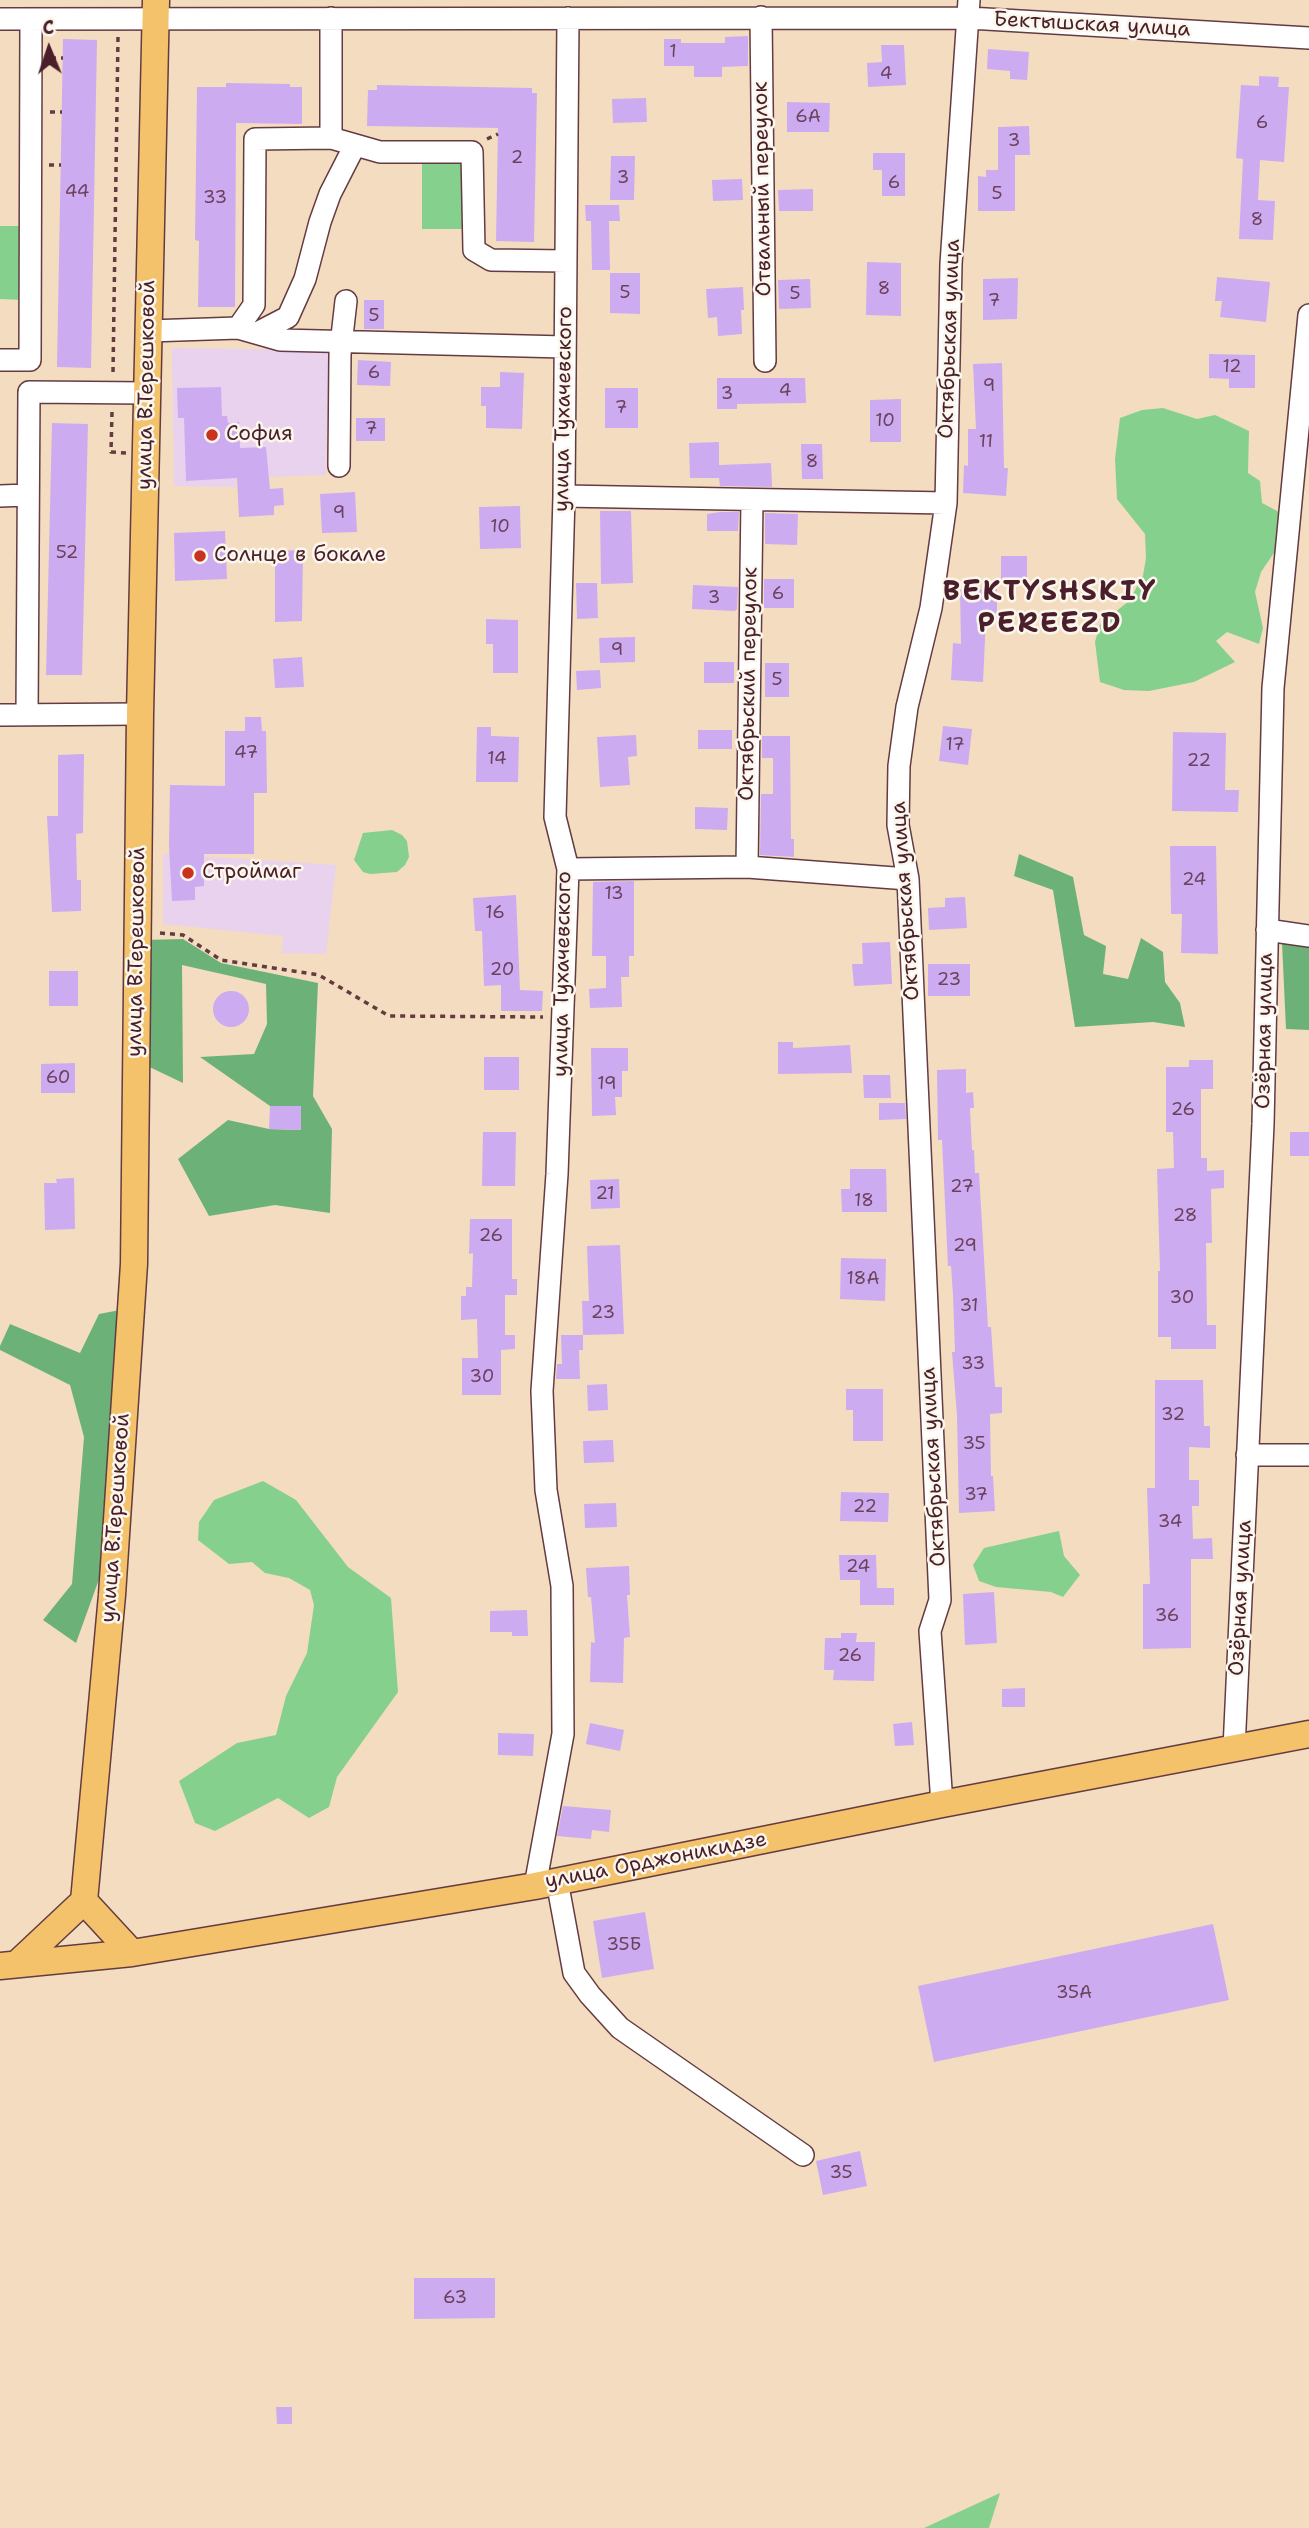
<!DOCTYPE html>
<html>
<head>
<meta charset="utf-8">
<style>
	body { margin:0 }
	#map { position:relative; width:1309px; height:2528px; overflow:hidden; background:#f4dcc0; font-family:"Shantell Sans",sans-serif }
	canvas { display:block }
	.north { position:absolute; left:14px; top:14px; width:70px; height:70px; -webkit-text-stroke:5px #fbf7ec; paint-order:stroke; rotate:358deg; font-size:19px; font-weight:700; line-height:28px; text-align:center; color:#4a1f2b }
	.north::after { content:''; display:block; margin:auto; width:24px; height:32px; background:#4a1f2b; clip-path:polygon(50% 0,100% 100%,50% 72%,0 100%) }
</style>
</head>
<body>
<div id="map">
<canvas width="1309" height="2528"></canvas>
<div class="north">С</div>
</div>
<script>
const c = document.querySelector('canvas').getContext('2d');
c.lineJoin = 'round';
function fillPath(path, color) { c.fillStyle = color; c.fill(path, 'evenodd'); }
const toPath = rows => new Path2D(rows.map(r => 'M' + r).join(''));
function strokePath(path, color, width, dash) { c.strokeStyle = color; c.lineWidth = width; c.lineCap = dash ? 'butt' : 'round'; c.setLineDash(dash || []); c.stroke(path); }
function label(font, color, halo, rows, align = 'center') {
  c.font = font + ' "Shantell Sans",sans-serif'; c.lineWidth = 5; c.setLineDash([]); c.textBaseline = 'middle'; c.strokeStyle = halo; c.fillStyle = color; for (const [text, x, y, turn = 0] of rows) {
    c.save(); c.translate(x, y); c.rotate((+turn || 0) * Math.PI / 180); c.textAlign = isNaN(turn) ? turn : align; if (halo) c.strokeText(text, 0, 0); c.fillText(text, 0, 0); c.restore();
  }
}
fillPath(toPath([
	[172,348,329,350,326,475,241,478,236,480,236,487,174,486],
	[163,854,336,865,326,954,282,953,283,936,163,924]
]), '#e8d2ee');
fillPath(toPath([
	[422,162,466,163,466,229,422,229],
	[0,226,24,226,23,300,0,299],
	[1163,408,1197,419,1215,415,1249,431,1248,473,1260,481,1262,503,1279,512,1278,547,1261,572,1255,592,1263,628,1259,644,1227,632,1216,641,1235,662,1194,682,1149,691,1124,690,1100,682,1095,642,1100,624,1129,601,1143,576,1146,558,1145,534,1117,499,1115,459,1120,418,1142,410],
	[392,830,402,835,407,841,409,857,405,865,397,872,370,874,363,872,354,860,363,833],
	[263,1481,296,1500,348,1567,391,1598,398,1692,337,1777,329,1807,309,1818,278,1798,215,1831,195,1823,179,1781,237,1743,276,1735,286,1696,307,1653,314,1605,310,1590,289,1578,265,1573,252,1562,229,1564,198,1540,199,1522,214,1500],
	[1059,1531,1064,1556,1080,1575,1063,1597,1051,1592,996,1587,979,1581,973,1565,984,1548],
	[1000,2493,989,2528,924,2528]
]), '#86d08d');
fillPath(toPath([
	[1019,854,1073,877,1084,935,1106,946,1103,974,1128,979,1141,938,1163,952,1165,982,1180,1003,1185,1027,1153,1022,1075,1027,1053,890,1014,876],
	[183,939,221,963,318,983,313,1096,332,1129,330,1213,275,1205,209,1216,178,1159,228,1120,269,1129,301,1130,301,1107,270,1106,200,1057,254,1054,267,1024,266,984,182,965,183,1083,139,1062,143,940],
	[1282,943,1309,946,1309,1030,1286,1029],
	[120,1310,102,1571,76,1643,43,1620,72,1584,84,1437,70,1385,0,1350,0,1346,10,1324,80,1353,99,1314]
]), '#6cb278');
fillPath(toPath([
	[748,36,748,66,722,67,722,77,694,77,694,66,664,66,664,39,681,39,681,43,725,43,725,37],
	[63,39,97,40,91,368,57,367],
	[881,45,904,45,906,85,868,87,867,63,882,62],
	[988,49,1029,52,1027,80,1010,79,1010,71,987,69],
	[1259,76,1279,77,1278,87,1289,87,1284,162,1260,160,1258,200,1275,201,1273,240,1239,239,1243,159,1236,158,1241,85,1259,86],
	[226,83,290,84,290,87,302,87,302,124,236,123,235,307,198,307,199,241,195,240,197,87,226,87],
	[377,85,532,88,532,93,537,93,534,242,496,241,498,128,367,126,368,90,377,90],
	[646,98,647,122,613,123,612,99],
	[787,102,830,103,829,132,787,132],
	[1029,126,1030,155,1015,155,1015,211,978,211,978,176,986,177,986,170,998,170,998,127],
	[873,153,905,153,905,196,882,196,882,170,873,170],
	[611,156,635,156,634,200,610,200],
	[742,179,743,200,713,201,712,180],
	[813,189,813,211,779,211,778,190],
	[585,205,619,205,620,221,609,221,610,270,592,270,591,221,586,221],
	[867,262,901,263,901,316,866,315],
	[610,273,640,273,640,314,610,313],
	[1217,277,1270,282,1266,322,1220,317,1222,301,1215,301],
	[1018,278,1017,319,983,320,983,279],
	[810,279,811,308,779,309,778,280],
	[743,287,744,310,741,310,742,334,718,336,717,317,708,318,706,289],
	[364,300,384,300,384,329,364,329],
	[1209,354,1255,355,1255,388,1229,388,1229,379,1209,378],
	[358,360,391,362,390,386,357,385],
	[1002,363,1004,468,1008,468,1006,496,963,493,964,465,968,466,968,429,976,429,973,364],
	[500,372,524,373,522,429,486,428,486,406,481,406,481,387,500,387],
	[717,378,805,378,806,403,737,404,737,409,717,409],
	[221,387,222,416,227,416,228,423,239,422,240,448,266,447,270,489,283,488,284,505,274,506,274,515,239,517,237,478,186,481,184,418,178,418,177,388],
	[605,388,638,388,638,428,605,428],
	[901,399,901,442,870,442,870,400],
	[356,418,385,418,385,441,356,441],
	[52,423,88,424,82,675,46,675],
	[719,442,719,465,771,463,772,487,720,486,719,478,690,478,689,443],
	[801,444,822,444,823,479,802,479],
	[355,492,357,532,322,533,320,494],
	[520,506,521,548,480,549,479,507],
	[600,511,631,511,633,583,601,584],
	[720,512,739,512,738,531,707,531,707,514],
	[765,513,798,514,797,545,765,544],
	[225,531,227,579,175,581,174,533],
	[303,550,302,621,275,622,275,551],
	[1001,556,1027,556,1027,580,1001,580],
	[764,579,794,579,794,608,764,608],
	[576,583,597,583,598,618,577,619],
	[693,585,738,587,737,609,735,611,692,609],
	[997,589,997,618,986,618,983,682,951,680,953,643,961,644,960,590],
	[486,619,518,620,518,673,493,673,493,644,486,644],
	[635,637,635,662,600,663,599,638],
	[302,657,304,687,275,688,273,659],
	[704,662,734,662,734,683,704,683],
	[765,663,789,663,789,697,765,697],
	[600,670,601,688,577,690,576,671],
	[245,717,261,717,262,731,266,731,267,793,254,793,254,854,204,854,204,886,195,887,195,900,172,901,169,846,170,785,225,786,225,731,245,731],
	[943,726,972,729,968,765,939,761],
	[477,727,491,727,491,736,519,737,518,782,476,782],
	[698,730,732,730,732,749,698,749],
	[1173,732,1226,733,1225,790,1239,790,1238,812,1172,811],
	[636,735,637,756,628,757,630,785,600,787,597,737],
	[762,736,790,736,791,839,794,839,794,857,760,855,761,794,773,794,773,758,762,758],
	[84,754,83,833,76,834,77,880,81,880,81,911,52,912,47,816,58,816,58,755],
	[695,807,728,808,727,830,695,829],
	[1170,846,1216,846,1218,954,1181,953,1182,914,1171,914],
	[634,881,634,956,629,956,629,977,621,977,622,1007,590,1008,589,989,606,988,606,956,592,956,593,882],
	[516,895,520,990,543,991,542,1011,501,1011,501,985,484,986,482,931,475,931,473,898],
	[965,897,967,928,929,930,928,908,945,907,945,898],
	[890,942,892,984,854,986,852,964,863,964,862,943],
	[928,964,970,964,970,996,928,996],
	[49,971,78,971,78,1006,49,1006],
	'213 1009a18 18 0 1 1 36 0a18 18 0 1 1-36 0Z',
	[778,1042,793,1042,793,1048,850,1045,852,1073,778,1074],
	[591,1048,628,1048,628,1071,622,1071,622,1097,615,1097,616,1115,592,1116],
	[484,1057,519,1057,519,1090,484,1090],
	[1189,1060,1213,1060,1213,1089,1201,1089,1201,1158,1207,1158,1207,1171,1224,1170,1224,1188,1211,1189,1212,1243,1206,1243,1207,1325,1216,1325,1216,1349,1171,1349,1171,1337,1158,1337,1158,1271,1160,1271,1157,1169,1174,1168,1173,1132,1166,1132,1166,1067,1189,1067],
	[75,1063,75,1093,41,1093,41,1064],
	[966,1069,966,1093,973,1092,974,1108,970,1108,972,1150,974,1150,975,1173,979,1173,988,1327,991,1327,995,1387,1002,1387,1002,1413,990,1414,991,1476,993,1476,995,1511,959,1513,957,1415,952,1352,955,1352,953,1295,951,1266,948,1266,942,1140,938,1140,937,1070],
	[863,1075,890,1075,891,1098,864,1098],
	[879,1103,905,1103,906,1119,879,1120],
	[270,1106,301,1106,301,1130,269,1129],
	[483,1132,516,1132,515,1186,482,1186],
	[1290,1132,1309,1132,1309,1156,1290,1156],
	[850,1169,886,1169,887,1212,842,1212,841,1189,850,1189],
	[74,1178,75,1229,45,1230,44,1183,57,1183,56,1179],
	[619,1179,620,1208,591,1209,590,1180],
	[470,1219,512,1219,512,1279,517,1279,517,1295,505,1295,505,1335,515,1335,515,1349,501,1350,501,1395,462,1395,462,1358,478,1358,477,1319,461,1320,461,1296,466,1296,466,1287,472,1287,473,1253,469,1254],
	[620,1245,624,1334,583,1335,582,1301,589,1301,587,1246],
	[841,1258,886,1259,885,1301,840,1299],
	[561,1335,583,1335,583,1350,579,1350,580,1379,556,1379,557,1364,562,1364],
	[1155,1380,1203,1380,1204,1426,1210,1426,1210,1448,1189,1447,1189,1480,1199,1480,1199,1506,1192,1506,1193,1539,1212,1538,1213,1559,1191,1559,1191,1648,1143,1649,1143,1584,1150,1584,1147,1488,1155,1488],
	[607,1384,608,1410,588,1411,587,1385],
	[846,1389,883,1389,883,1441,853,1441,853,1410,846,1410],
	[613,1440,614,1462,584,1463,583,1441],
	[841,1492,889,1493,888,1522,840,1521],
	[616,1503,617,1527,585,1528,584,1504],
	[839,1555,876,1555,877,1588,894,1588,894,1605,860,1605,860,1580,840,1580],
	[629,1566,630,1595,627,1595,630,1637,624,1638,623,1683,590,1682,591,1642,595,1643,591,1597,588,1597,586,1568],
	[994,1592,997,1643,965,1645,963,1594],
	[527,1610,528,1636,512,1636,512,1632,490,1632,490,1611],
	[841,1633,857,1633,856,1642,875,1642,874,1681,833,1680,834,1670,824,1670,825,1638,841,1638],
	[1025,1688,1025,1707,1002,1707,1002,1689],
	[912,1722,914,1745,895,1746,893,1724],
	[590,1723,624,1730,620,1751,586,1744],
	[498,1733,534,1734,533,1756,498,1755],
	[563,1806,611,1810,609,1832,592,1830,591,1839,557,1836],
	[645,1912,654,1969,602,1978,593,1921],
	[1213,1924,1229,2000,934,2062,918,1986],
	[860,2151,867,2186,823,2195,816,2161],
	[414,2278,495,2278,495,2318,414,2319],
	[276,2407,292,2407,292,2424,277,2424]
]), '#cdabf1');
const minor = toPath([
	[761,17,765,361],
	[0,19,969,18,1309,38],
	[331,138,380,152,472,152,474,250,491,260,566,261],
	[238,328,254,305,255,139,331,138,331,18],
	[149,331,238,328,280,340,565,347],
	[257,333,288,317,305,279,320,222,330,194,355,145],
	[0,360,30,360,31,19],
	[339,466,340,354,346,301],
	[0,496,27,495],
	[564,496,946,503],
	[0,715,140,714],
	[27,715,29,392,147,393],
	[747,867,752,500],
	[568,869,747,867,908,879],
	[1267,930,1309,936],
	[1247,1455,1309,1455],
	[1234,1749,1263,1124,1273,688,1309,315],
	[942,1804,930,1631,940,1600,908,879,898,825,899,766,907,707,931,608,946,503,951,264,969,0],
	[557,1881,574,1973,590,1995,620,2028,803,2155],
	[535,1886,563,1734,562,1586,546,1490,542,1391,557,1174,568,869,555,817,564,496,568,18]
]);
const major = toPath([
	[132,1953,84,1901,112,1595,134,1264,140,714,156,0],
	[18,1963,84,1901],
	[0,1966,132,1953,535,1886,942,1804,1309,1734]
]);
strokePath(minor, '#643b41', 24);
strokePath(major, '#643b41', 29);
strokePath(toPath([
	[51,58,63,58],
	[50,112,62,112],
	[487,139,498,134],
	[49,165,61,165],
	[113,372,118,37],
	[112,412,111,452,126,453],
	[160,933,183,935,221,960,319,975,389,1016,543,1017]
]), '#643b41', 3.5, [5, 5]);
strokePath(minor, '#fff', 21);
strokePath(major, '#f3c26a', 26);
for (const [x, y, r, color] of [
	[212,435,7,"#c8321e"],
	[200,556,7,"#c8321e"],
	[188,873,7,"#c8321e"]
]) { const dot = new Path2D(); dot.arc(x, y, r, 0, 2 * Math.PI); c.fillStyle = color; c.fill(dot); strokePath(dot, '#fbf7ec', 2.5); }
label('18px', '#6b425c', null, [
	["1",673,52],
	["4",886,74],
	["6А",808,117],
	["6",1262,123],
	["3",1014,141],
	["2",517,158],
	["3",623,178],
	["6",894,183],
	["44",77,192],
	["5",997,194],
	["33",215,198],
	["8",1257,220],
	["8",884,289],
	["5",625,293],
	["5",795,294],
	["7",994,301],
	["5",374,316],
	["12",1232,367],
	["6",374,373],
	["9",989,386],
	["4",785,391],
	["3",727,394],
	["7",621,408],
	["10",885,421],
	["7",371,429],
	["11",986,442],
	["8",812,462],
	["9",339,513],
	["10",500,527],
	["52",67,553],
	["6",778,594],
	["3",714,598],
	["9",617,650],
	["5",777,680],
	["17",955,745],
	["47",246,753],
	["14",497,759],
	["22",1199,761],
	["24",1194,880],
	["13",614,894],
	["16",495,913],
	["20",502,970],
	["23",949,980],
	["60",58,1078],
	["19",607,1084],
	["26",1183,1110],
	["27",962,1187],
	["21",605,1194],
	["18",864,1201],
	["28",1185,1216],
	["26",491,1236],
	["29",965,1246],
	["18А",863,1279],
	["30",1182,1298],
	["31",969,1306],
	["23",603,1313],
	["33",973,1364],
	["30",482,1377],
	["32",1173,1415],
	["35",974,1444],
	["37",976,1495],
	["22",865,1507],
	["34",1170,1522],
	["24",858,1567],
	["36",1167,1616],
	["26",850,1656],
	["35Б",624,1945],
	["35А",1074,1993],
	["35",841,2173],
	["63",455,2298]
]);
label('21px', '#4a1f2b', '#fbf7ec', [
	["Бектышская улица",1092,25,3],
	["Отвальный переулок",763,189,-91],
	["Октябрьская улица",950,339,-88],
	["улица В.Терешковой",147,385,-89],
	["улица Тухачевского",564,409,-89],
	["Октябрьский переулок",749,684,-89],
	["Октябрьская улица",906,901,-94],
	["улица В.Терешковой",137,952,-89],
	["улица Тухачевского",563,974,-89],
	["Озёрная улица",1265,1031,-89],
	["Октябрьская улица",934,1467,-93],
	["улица В.Терешковой",116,1518,-86],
	["Озёрная улица",1241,1598,-87],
	["улица Орджоникидзе",656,1861,-11]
]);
label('21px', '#4a1f2b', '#fbf7ec', [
	["София",226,435],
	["Солнце в бокале",214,556],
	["Строймаг",202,873]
], 'left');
c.letterSpacing = '2px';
label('bold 28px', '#4a1f2b', '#fbf7ec', [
	["BEKTYSHSKIY",1050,593],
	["PEREEZD",1050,625]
]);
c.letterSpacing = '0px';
</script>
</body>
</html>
